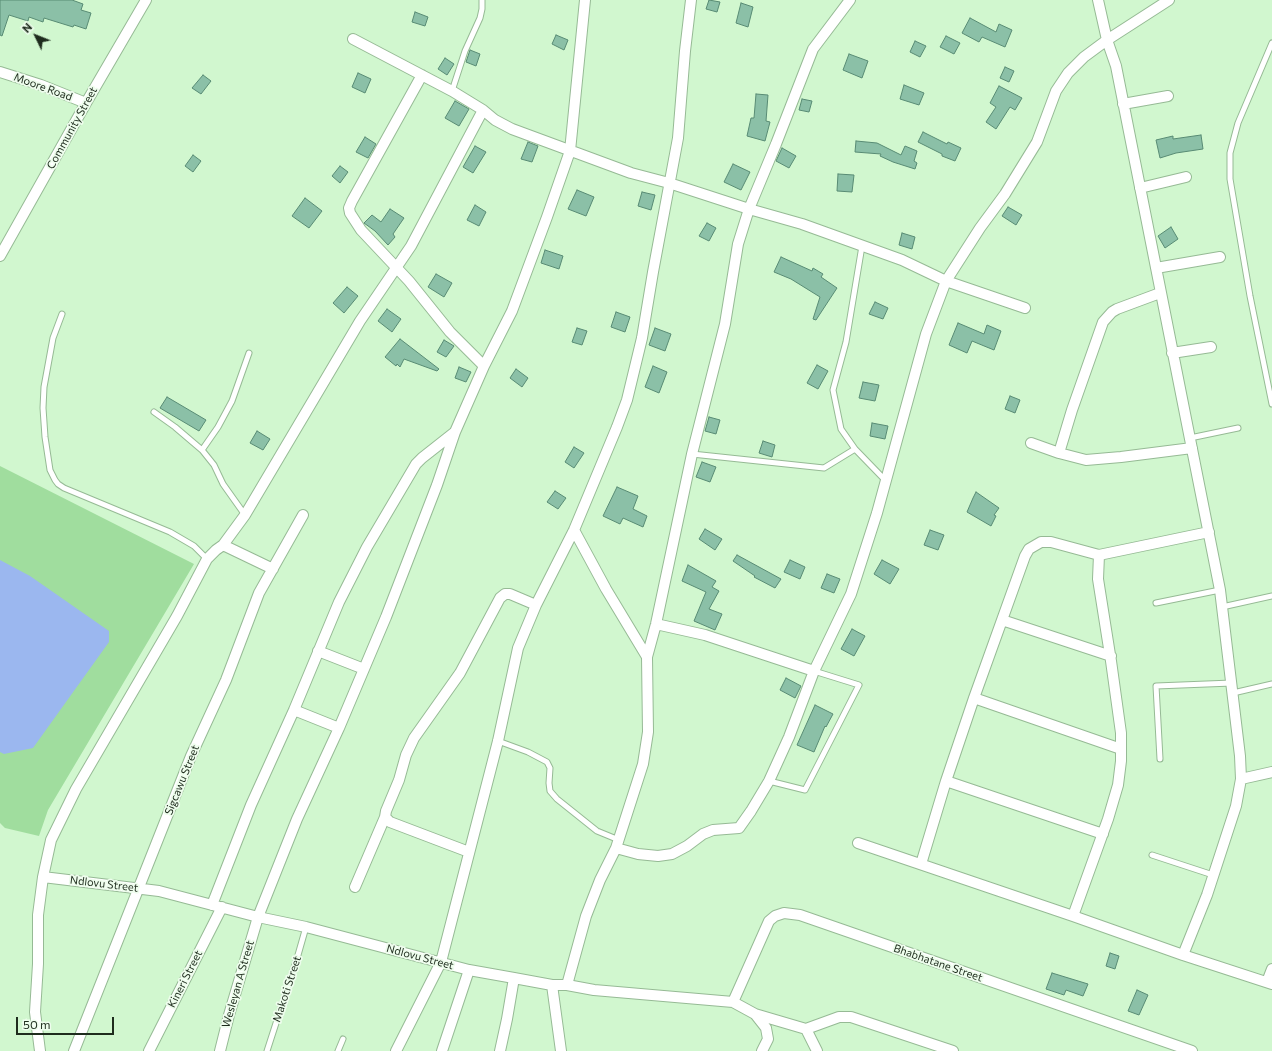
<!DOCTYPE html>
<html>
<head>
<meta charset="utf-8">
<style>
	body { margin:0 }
	#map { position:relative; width:1272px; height:1051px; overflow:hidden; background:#d1f7cf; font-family:Commissioner,sans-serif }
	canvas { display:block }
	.north { position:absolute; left:16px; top:16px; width:40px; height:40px; -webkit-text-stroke:3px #eefded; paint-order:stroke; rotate:313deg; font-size:11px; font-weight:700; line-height:16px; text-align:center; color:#1e2c1d }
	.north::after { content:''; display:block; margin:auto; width:14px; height:18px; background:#1e2c1d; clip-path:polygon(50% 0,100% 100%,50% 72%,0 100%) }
	.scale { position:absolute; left:16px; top:1017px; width:98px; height:18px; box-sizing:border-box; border:2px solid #1e2c1d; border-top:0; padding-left:5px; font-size:12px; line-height:14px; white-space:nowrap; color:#1e2c1d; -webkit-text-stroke:3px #eefded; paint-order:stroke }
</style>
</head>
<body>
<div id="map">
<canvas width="1272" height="1051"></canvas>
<div class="north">N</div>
<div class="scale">50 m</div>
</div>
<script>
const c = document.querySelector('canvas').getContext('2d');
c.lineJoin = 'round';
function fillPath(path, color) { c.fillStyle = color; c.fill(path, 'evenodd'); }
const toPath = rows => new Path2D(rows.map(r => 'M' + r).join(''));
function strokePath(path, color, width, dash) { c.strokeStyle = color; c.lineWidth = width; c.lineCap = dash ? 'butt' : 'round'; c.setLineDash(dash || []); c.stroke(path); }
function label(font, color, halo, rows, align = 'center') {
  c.font = font + ' Commissioner,sans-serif'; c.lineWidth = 3.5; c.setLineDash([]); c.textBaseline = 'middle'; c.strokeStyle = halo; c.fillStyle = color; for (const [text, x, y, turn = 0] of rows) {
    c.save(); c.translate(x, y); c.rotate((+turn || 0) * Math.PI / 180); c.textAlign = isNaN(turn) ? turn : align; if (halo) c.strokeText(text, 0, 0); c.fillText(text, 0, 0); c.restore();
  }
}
fillPath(toPath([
	[0,466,194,564,48,810,39,836,5,828,0,823]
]), '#a0dd9e');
fillPath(toPath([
	[0,560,30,576,109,631,109,642,33,748,4,754,0,752]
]), '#9bb7ef');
const building = toPath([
	[0,0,72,0,83,4,81,10,91,13,86,29,74,25,73,27,44,18,43,22,29,17,28,21,9,15,2,36,0,35,0,0],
	[709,0,720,2,717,12,706,9,709,0],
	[741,3,753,7,748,27,736,23,741,3],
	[415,12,428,17,425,26,412,22,415,12],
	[970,18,996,32,999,24,1012,30,1005,47,982,37,979,42,962,33,970,18],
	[556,35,568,40,564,50,552,44,556,35],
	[946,36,960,43,954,54,940,47,946,36],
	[915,41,926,46,920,57,910,52,915,41],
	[470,50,480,54,476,66,466,62,470,50],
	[849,54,868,61,862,78,843,70,849,54],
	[445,58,454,64,447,75,438,69,445,58],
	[1005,67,1014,71,1009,82,1000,78,1005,67],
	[358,73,371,79,365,93,352,87,358,73],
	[203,75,211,81,201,94,192,88,203,75],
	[904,85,924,93,919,105,900,99,904,85],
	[999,86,1022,98,1015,110,1010,107,996,129,986,122,996,107,990,103,999,86],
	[756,94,768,95,766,121,770,122,765,141,747,136,751,118,754,118,756,94],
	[802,99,812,101,809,112,799,110,802,99],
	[455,101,469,109,459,126,445,118,455,101],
	[923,132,947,144,948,142,961,148,955,161,942,156,942,154,918,142,923,132],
	[1201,135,1203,149,1176,153,1160,158,1156,140,1173,136,1173,139,1201,135],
	[365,137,376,144,368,158,356,152,365,137],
	[856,141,877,143,901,155,905,146,917,151,914,161,917,163,915,169,893,162,880,156,881,154,855,152,856,141],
	[528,142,538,146,532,162,521,159,528,142],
	[475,146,486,152,473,173,463,167,475,146],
	[782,148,796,156,789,168,776,161,782,148],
	[193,155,201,161,193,172,185,166,193,155],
	[733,164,750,172,741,190,724,182,733,164],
	[340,166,348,172,340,183,332,176,340,166],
	[838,174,854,175,852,192,837,191,838,174],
	[577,190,594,197,586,216,568,209,577,190],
	[642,192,655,195,651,210,638,206,642,192],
	[305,198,322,211,309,228,292,216,305,198],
	[475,205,486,212,479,226,467,220,475,205],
	[1008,207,1022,215,1016,225,1002,216,1008,207],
	[390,209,404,218,393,234,395,237,388,245,375,231,364,223,372,215,381,222,390,209],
	[707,223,716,228,709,241,699,236,707,223],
	[1171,227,1178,239,1165,248,1158,236,1171,227],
	[902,233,915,237,912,249,899,245,902,233],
	[545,250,563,256,559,269,541,263,545,250],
	[781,257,812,271,813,268,823,274,821,277,837,288,816,320,813,319,820,297,791,279,774,272,781,257],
	[436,274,452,283,444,297,428,287,436,274],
	[347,287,358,296,344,313,333,303,347,287],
	[875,302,888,308,883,319,869,314,875,302],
	[387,309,401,319,392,332,378,321,387,309],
	[616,312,630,317,625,332,611,327,616,312],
	[958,323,984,334,987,325,1001,331,994,350,972,341,967,353,949,345,958,323],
	[577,328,587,331,582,345,572,342,577,328],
	[655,328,671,334,665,351,649,345,655,328],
	[400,339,439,369,437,371,404,359,400,367,397,364,396,366,385,357,400,339],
	[444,340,454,346,446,357,437,352,444,340],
	[817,365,828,371,818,389,807,383,817,365],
	[653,366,667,372,659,393,645,387,653,366],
	[459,367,471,372,466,382,455,378,459,367],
	[516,369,528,378,522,387,510,378,516,369],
	[863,382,879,385,875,401,859,398,863,382],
	[1010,396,1020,400,1015,413,1005,409,1010,396],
	[167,397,206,420,199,431,160,408,167,397],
	[709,417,720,420,716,434,705,431,709,417],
	[872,423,888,426,885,439,870,436,872,423],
	[257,431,270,439,263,450,250,443,257,431],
	[763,441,775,445,772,457,759,453,763,441],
	[574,447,584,453,574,468,565,462,574,447],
	[702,462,716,467,710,482,696,477,702,462],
	[617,487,638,496,633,509,647,516,643,527,623,518,620,524,603,516,617,487],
	[555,491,566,498,558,509,547,502,555,491],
	[976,492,999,508,994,515,996,516,991,526,967,512,973,498,976,492],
	[705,529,722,539,715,550,699,539,705,529],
	[930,530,944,535,938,550,924,545,930,530],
	[737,555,781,579,775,588,754,577,755,576,733,561,737,555],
	[790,560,805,567,800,579,784,572,790,560],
	[882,560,899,569,890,584,874,574,882,560],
	[688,565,716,581,712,587,719,591,709,609,722,614,715,630,694,621,706,592,682,581,688,565],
	[827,574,840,579,834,593,821,588,827,574],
	[852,629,865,636,854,656,841,649,852,629],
	[786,678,801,686,795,698,780,690,786,678],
	[815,705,833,714,826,727,825,726,814,752,797,745,815,705],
	[1110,953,1119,956,1115,969,1106,966,1110,953],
	[1052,973,1088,984,1083,996,1066,990,1064,995,1046,989,1052,973],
	[1137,990,1148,995,1139,1015,1128,1011,1137,990]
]);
fillPath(building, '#8bc0a7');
strokePath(building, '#588b74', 1);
const lane = toPath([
	[1272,43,1238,123,1230,153,1230,179,1250,296,1272,404],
	[452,91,465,51,480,18,482,9,482,0],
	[62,314,53,338,44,387,43,408,45,437,50,470,55,480,58,484,64,488,170,532,194,546,207,559],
	[154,412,175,427,202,450,214,465,223,484,245,515],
	[1190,438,1238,428],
	[855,449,841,429,833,390,846,342,862,246],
	[202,450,218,427,232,401,249,353],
	[692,454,824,468,855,449,886,481],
	[1156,603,1220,590],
	[1222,607,1272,596],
	[1233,693,1272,684],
	[498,741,528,752,547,762,550,768,549,783,550,791,557,799,597,831,619,840],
	[1160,759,1156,686,1232,683],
	[769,781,805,790,859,685,814,671],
	[1152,855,1213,875],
	[267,1051,298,955,306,927],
	[338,1051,343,1039]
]);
const street = toPath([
	[1098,0,1107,40,1116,66,1220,590,1240,756,1241,779,1236,806,1207,895,1183,955],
	[353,39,452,91,483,110,495,120,512,129,631,173,669,183,749,209,802,224,902,260,946,281,1025,308],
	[0,72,41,85,86,103],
	[422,75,352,201,349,208,350,213,361,230,409,281,450,332,484,366],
	[1123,104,1168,96],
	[1140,188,1186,177],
	[0,256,86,103,146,0],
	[1156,268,1220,257],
	[1172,353,1211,347],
	[1031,443,1059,453,1086,460,1121,457,1192,448],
	[1059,453,1072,410,1103,322,1112,312,1117,309,1160,293],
	[223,545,273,569],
	[1002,620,1111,656],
	[656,624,705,635,814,671],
	[318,651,364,669],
	[647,657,656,624,692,454,725,324,738,244,749,209,776,144,813,49,850,0],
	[974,698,1121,749],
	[294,710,339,728],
	[1241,779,1272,772],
	[946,781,1103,834],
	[858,843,1073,916,1183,955,1272,984],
	[616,848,638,854,658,856,672,854,687,846,703,834,713,830,739,828,751,811,769,781,789,737,814,671,851,594,877,513,926,334,946,281,980,228,1005,194,1037,142,1056,91,1068,73,1084,57,1107,40,1169,0],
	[469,852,390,822,385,817,386,811,399,780,406,755,414,738,460,673,500,598,505,594,510,594,536,605],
	[921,864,946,781,974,698,1025,556,1029,549,1041,542,1051,542,1099,555,1209,532],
	[43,877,159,891,258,917,306,927,469,970,514,978,552,985,567,985,594,990,733,1002,755,1014,766,1028,768,1039,762,1051],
	[355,887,385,817],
	[212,905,251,805,294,710,339,602,367,547,416,464,422,458,455,432],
	[1073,916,1108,819,1118,785,1121,761,1121,733,1111,661,1098,579,1099,555],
	[1267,982,1272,969],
	[552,985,561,1051],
	[567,985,586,916,600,880,616,848,643,764,648,732,647,657,606,589,574,530],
	[733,1002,769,921,775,916,784,913,800,915,1192,1051],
	[755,1014,806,1029,839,1017,851,1017,953,1051],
	[806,1029,817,1051],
	[40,1051,35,1012,38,964,38,915,43,877,51,840,76,789,177,616,207,559,216,550,223,545,245,515,360,321,411,246,483,110],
	[74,1051,191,756,226,680,259,593,303,515],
	[149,1051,222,907],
	[220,1051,229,1015,258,917,297,819,339,728,386,617,437,485,455,432,484,366,512,311,547,217,570,151,585,0],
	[396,1051,441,962,498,741,518,648,536,605,574,530,617,427,627,400,642,338,653,272,678,138,685,51,691,0],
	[442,1051,469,970],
	[500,1051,507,1019,514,978]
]);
strokePath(lane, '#96ba95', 7);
strokePath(street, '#96ba95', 12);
strokePath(lane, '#fff', 5);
strokePath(street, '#fff', 10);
label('11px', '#1e2c1d', '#eefded', [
	["Moore Road",43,87,20],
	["Community Street",72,128,-61],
	["Sigcawu Street",182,780,-68],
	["Ndlovu Street",104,884,7],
	["Ndlovu Street",420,957,15],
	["Bhabhatane Street",938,963,19],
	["Kineri Street",185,979,-63],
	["Wesleyan A Street",238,984,-74],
	["Makoti Street",287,989,-72]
]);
</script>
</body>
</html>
